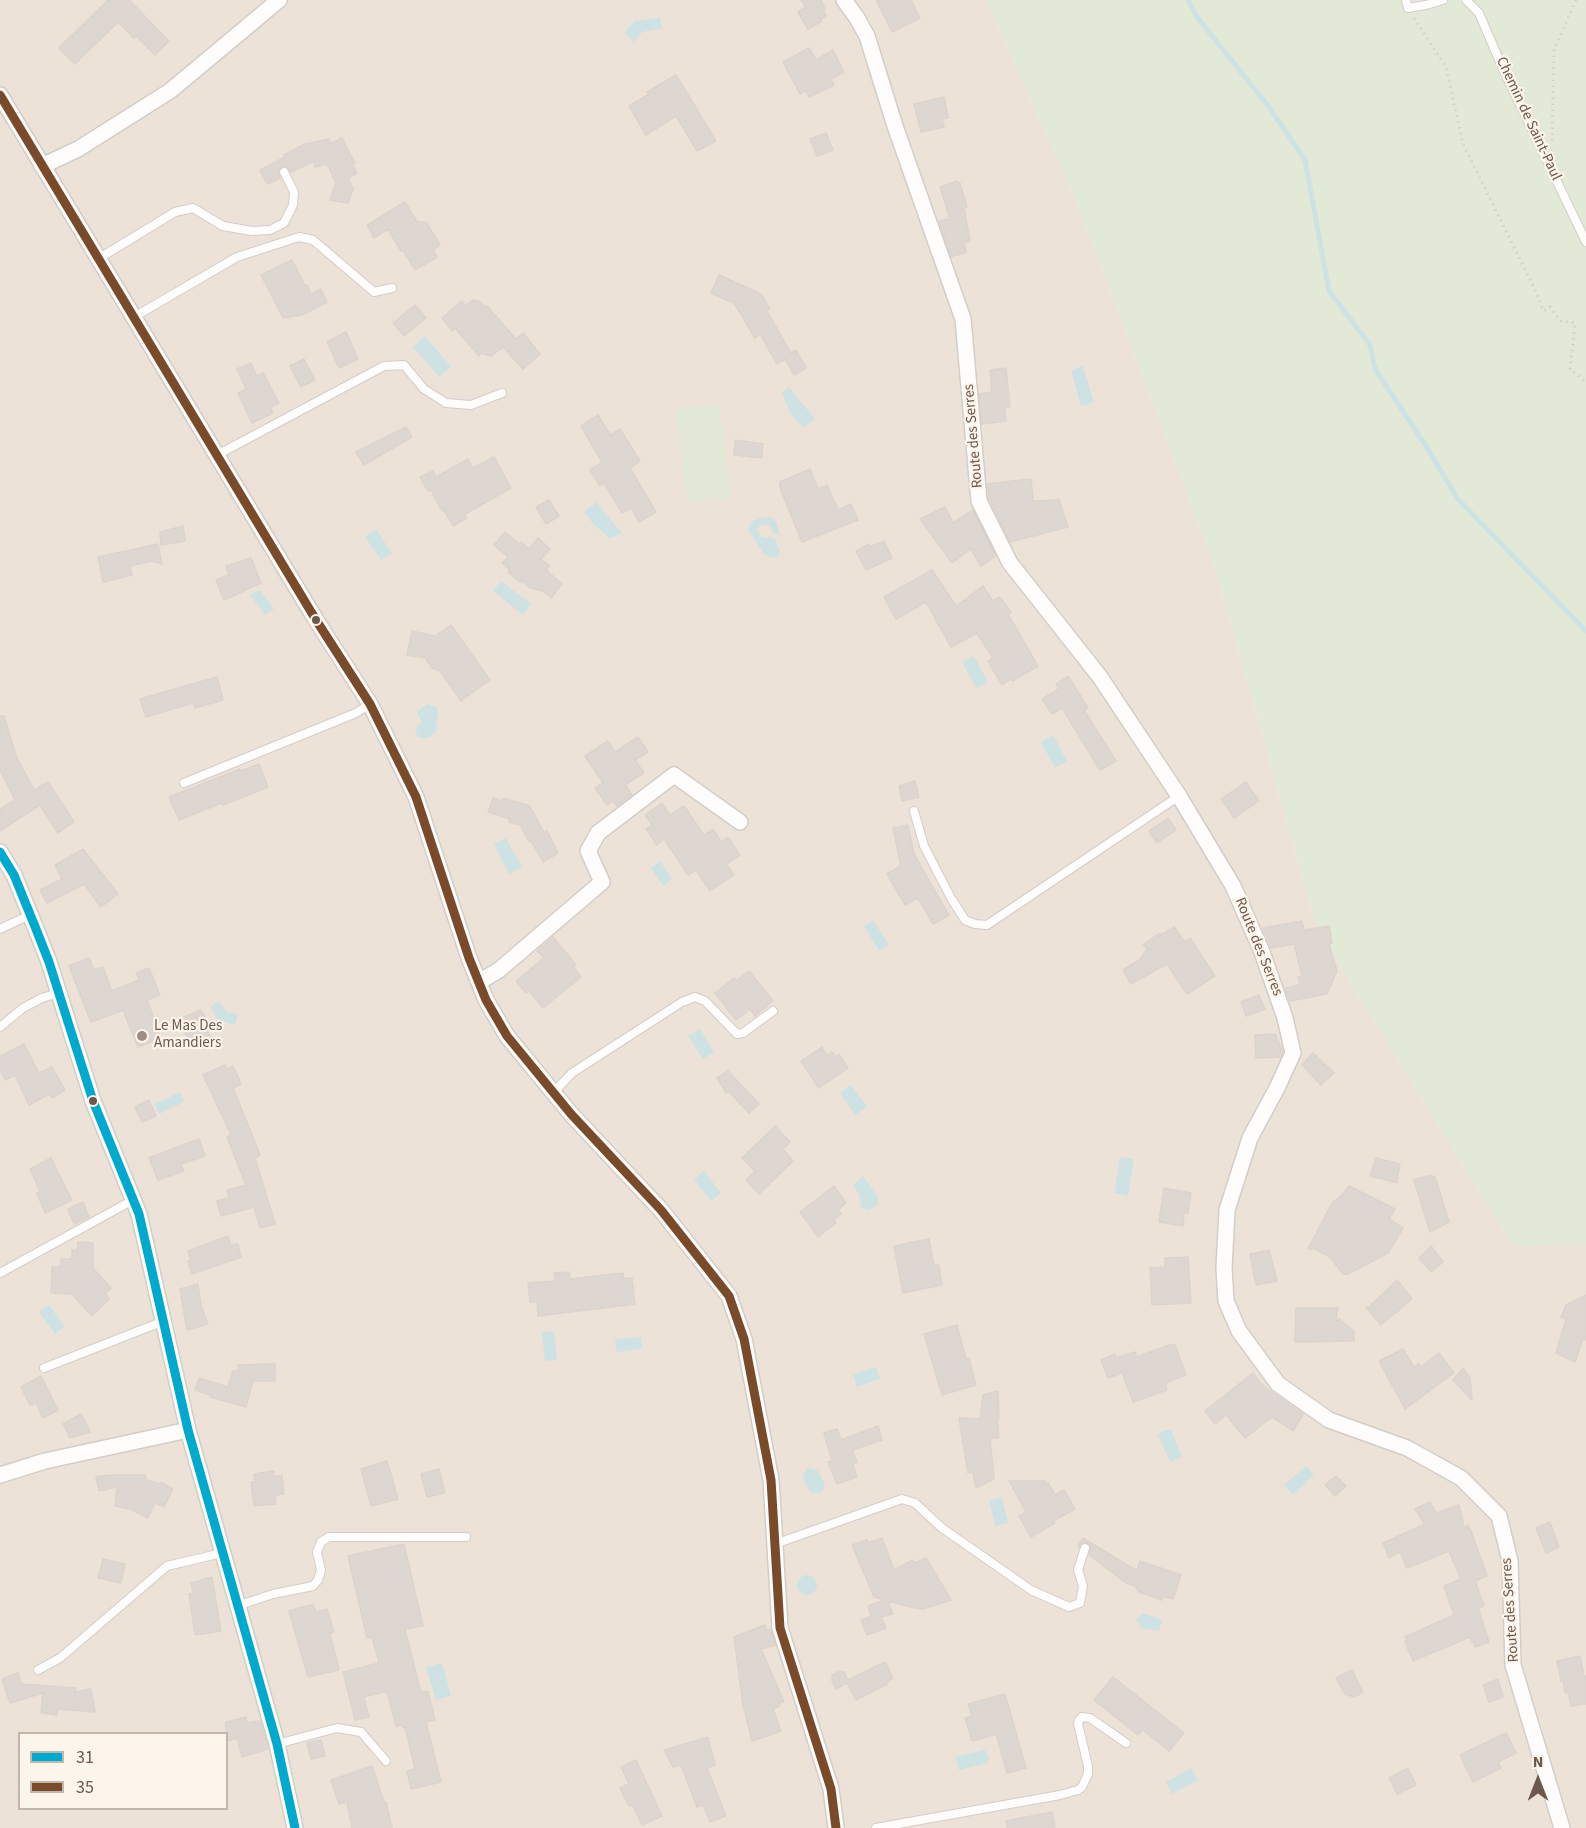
<!DOCTYPE html>
<html>
<head>
<meta charset="utf-8">
<style>
	body { margin:0 }
	#map { position:relative; width:1586px; height:1828px; overflow:hidden; background:#f5f0ea; font-family:"Source Sans 3",sans-serif }
	canvas { display:block }
	.legend { position:absolute; left:18px; top:1732px; width:210px; height:78px; box-sizing:border-box; background:#fcf5eb; border:2px solid #c3b6ac; margin:0; padding:8px 10px; list-style:none; font-size:18px; color:#6e584e }
	.legend li { display:flex; align-items:center; gap:12px; height:30px }
	.legend b { width:30px; border:2px solid #c3b6ac }
	.north { position:absolute; left:1508px; top:1750px; width:60px; height:60px; -webkit-text-stroke:4px #fcf5eb; paint-order:stroke; rotate:0deg; font-size:16px; font-weight:700; line-height:24px; text-align:center; color:#6e584e }
	.north::after { content:''; display:block; margin:auto; width:21px; height:27px; background:#6e584e; clip-path:polygon(50% 0,100% 100%,50% 72%,0 100%) }
</style>
</head>
<body>
<div id="map">
<canvas width="1586" height="1828"></canvas>
<ul class="legend">
<li><b style="height:8px;background:#00a9ce"></b>31</li>
<li><b style="height:8px;background:#7a4b2a"></b>35</li>
</ul>
<div class="north">N</div>
</div>
<script>
const c = document.querySelector('canvas').getContext('2d');
c.lineJoin = 'round';
function fillPath(path, color) { c.fillStyle = color; c.fill(path, 'evenodd'); }
const toPath = rows => new Path2D(rows.map(r => 'M' + r).join(''));
function strokePath(path, color, width, dash) { c.strokeStyle = color; c.lineWidth = width; c.lineCap = dash ? 'butt' : 'round'; c.setLineDash(dash || []); c.stroke(path); }
function label(font, color, halo, rows, align = 'center') {
  c.font = font + ' "Source Sans 3",sans-serif'; c.lineWidth = 4.5; c.setLineDash([]); c.textBaseline = 'middle'; c.strokeStyle = halo; c.fillStyle = color; for (const [text, x, y, turn = 0] of rows) {
    c.save(); c.translate(x, y); c.rotate((+turn || 0) * Math.PI / 180); c.textAlign = isNaN(turn) ? turn : align; if (halo) c.strokeText(text, 0, 0); c.fillText(text, 0, 0); c.restore();
  }
}
fillPath(toPath([
	[0,0,986,0,1075,198,1214,565,1317,929,1513,1246,1586,1244,1586,1828,0,1828],
	[20,1734,226,1734,226,1808,20,1808]
]), '#ede2d8');
fillPath(toPath([
	[986,0,1586,0,1586,1244,1513,1246,1317,929,1214,565,1075,198],
	[718,403,731,497,688,503,675,409]
]), '#e2e9d6');
fillPath(toPath([
	[660,17,662,28,642,32,634,42,624,33,635,21],
	[425,336,451,367,439,377,413,347],
	[1083,366,1094,402,1081,406,1071,370],
	[789,387,815,419,803,428,790,412,782,393],
	[596,502,622,533,610,538,594,525,584,512],
	[771,517,777,523,779,535,772,532,770,526,761,524,757,530,761,537,766,538,770,537,777,540,776,542,780,551,777,558,769,557,763,553,748,529,752,521,761,518],
	[376,529,392,553,381,560,365,537],
	[501,581,531,604,523,615,493,591],
	[260,590,274,609,265,615,250,595],
	[974,656,988,682,976,688,962,662],
	[428,704,437,707,438,715,436,732,429,738,418,738,415,729,421,722,417,711],
	[1053,735,1067,761,1055,768,1041,742],
	[506,838,522,867,509,874,494,844],
	[660,861,672,879,663,886,651,868],
	[873,920,889,945,879,951,864,926],
	[219,1001,227,1012,238,1014,235,1025,218,1020,210,1007],
	[700,1029,714,1052,703,1059,688,1036],
	[851,1085,867,1107,855,1115,840,1093],
	[180,1092,184,1102,159,1114,155,1104],
	[1120,1157,1134,1159,1128,1196,1114,1193],
	[704,1171,721,1193,711,1201,694,1179],
	[863,1176,878,1197,877,1206,867,1210,859,1206,861,1204,859,1194,853,1185],
	[49,1305,65,1327,55,1334,39,1312],
	[554,1331,557,1360,545,1361,542,1332],
	[641,1337,642,1349,616,1352,615,1339],
	[876,1367,880,1379,857,1387,853,1375],
	[1165,1430,1171,1430,1182,1457,1170,1462,1158,1435],
	[1306,1466,1314,1475,1293,1495,1284,1485],
	[808,1468,814,1469,818,1471,824,1483,825,1486,821,1493,811,1493,803,1479,803,1474],
	[1002,1497,1008,1523,995,1526,989,1500],
	'797 1585a10 10 0 1 1 20 0a10 10 0 1 1-20 0Z',
	[1143,1613,1162,1620,1159,1631,1141,1628,1136,1620],
	[442,1663,451,1696,436,1700,426,1667],
	[985,1750,990,1758,987,1760,988,1763,959,1770,956,1756],
	[1191,1768,1198,1780,1172,1794,1166,1782]
]), '#cee2e3');
strokePath(toPath([
	[1188,0,1197,17,1269,107,1305,160,1329,291,1370,345,1375,369,1426,446,1457,498,1586,631]
]), '#cee2e3', 5);
const building = toPath([
	[108,0,129,0,169,41,155,55,136,36,134,38,118,22,75,64,59,48,108,0],
	[801,0,821,0,825,9,823,11,826,16,821,19,822,21,808,29,798,12,806,7,801,0],
	[876,0,911,0,920,18,892,32,876,0],
	[809,48,816,60,833,50,844,72,831,79,834,85,809,97,806,91,800,94,783,62,809,48],
	[676,75,716,141,697,151,676,116,646,135,629,106,649,94,647,92,676,75],
	[944,97,948,118,942,119,944,127,921,132,914,104,944,97],
	[826,133,833,150,817,156,810,139,826,133],
	[342,138,355,163,352,164,357,173,348,178,353,189,348,203,330,200,336,183,327,164,315,167,314,161,291,172,287,167,282,166,278,171,280,178,267,184,260,170,285,157,284,155,305,144,329,139,330,144,342,138],
	[957,181,958,183,960,183,967,207,964,208,970,241,964,242,966,252,951,257,939,221,950,219,940,187,957,181],
	[405,202,417,222,426,222,440,245,433,250,437,257,415,270,403,250,401,251,388,229,374,238,367,225,405,202],
	[292,260,305,286,307,285,311,294,321,289,327,302,302,315,283,318,261,275,292,260],
	[719,275,761,294,770,309,767,311,791,353,796,350,806,368,794,375,785,359,777,364,760,334,755,338,734,303,711,293,719,275],
	[473,300,479,301,485,307,487,306,516,339,523,333,540,354,523,369,503,347,491,356,481,353,479,356,455,328,452,331,442,318,462,301,465,306,473,300],
	[415,305,426,318,404,336,393,323,415,305],
	[346,332,358,359,339,368,327,342,346,332],
	[304,359,315,380,301,387,290,366,304,359],
	[251,363,257,376,263,373,279,403,270,407,273,413,252,423,238,393,246,389,237,369,251,363],
	[1006,368,1010,407,1005,407,1006,421,982,424,979,394,992,392,990,370,1006,368],
	[598,415,610,435,620,429,640,461,630,468,656,512,639,522,631,508,622,513,604,483,600,486,590,470,602,462,581,426,598,415],
	[406,427,412,437,364,465,356,452,406,427],
	[735,440,763,444,762,458,734,455,735,440],
	[494,457,511,488,465,514,467,518,453,526,444,510,442,511,431,490,428,491,420,477,433,471,436,477,468,459,473,468,494,457],
	[810,469,818,489,827,485,838,510,851,504,858,520,802,542,780,488,780,482,810,469],
	[1031,479,1033,501,1059,500,1068,527,1010,542,989,498,987,484,1031,479],
	[549,500,559,516,546,524,536,507,549,500],
	[945,507,953,523,973,510,996,556,981,566,971,549,952,563,920,519,945,507],
	[183,526,185,541,161,545,160,532,183,526],
	[505,532,519,544,521,542,529,549,538,538,550,549,541,559,550,566,546,570,562,584,551,598,543,591,530,588,523,581,521,583,508,572,510,570,502,563,508,557,494,545,505,532],
	[884,541,892,558,866,570,856,551,869,544,870,547,884,541],
	[158,544,162,564,151,561,130,566,132,575,103,582,98,557,158,544],
	[251,558,261,583,224,600,216,580,229,575,226,566,251,558],
	[932,570,956,606,983,586,993,601,1000,597,1011,612,1008,614,1038,666,1012,681,1011,679,1002,685,988,661,993,658,977,633,951,647,926,602,896,619,884,597,932,570],
	[451,625,490,680,461,701,440,671,432,668,425,658,407,655,412,631,435,636,451,625],
	[1068,676,1088,708,1084,710,1116,761,1100,770,1062,708,1052,714,1042,699,1059,689,1056,684,1068,676],
	[217,677,223,700,195,708,193,703,146,717,140,699,217,677],
	[0,716,4,716,16,756,34,790,48,782,74,822,58,833,40,805,0,831,0,809,15,800,0,770,0,716],
	[638,737,648,752,635,760,644,773,625,785,632,795,617,806,613,801,607,805,595,788,603,783,585,756,608,741,615,752,638,737],
	[259,764,268,787,223,805,222,803,179,820,169,797,240,769,241,771,259,764],
	[915,781,919,797,902,801,899,786,915,781],
	[1246,782,1259,801,1234,818,1221,799,1246,782],
	[493,798,502,801,503,798,530,806,544,833,547,831,558,853,543,862,531,841,529,842,520,825,509,822,510,819,488,812,493,798],
	[662,803,670,815,684,806,704,835,713,829,721,842,728,837,740,855,726,864,734,875,710,891,696,870,688,875,664,839,657,845,646,829,652,825,645,815,662,803],
	[1168,818,1176,830,1157,843,1149,831,1168,818],
	[908,825,914,854,949,915,933,924,918,898,905,905,887,874,901,866,893,828,908,825],
	[83,849,118,894,101,907,84,884,47,903,40,890,62,879,55,865,83,849],
	[1302,921,1304,930,1329,926,1332,943,1329,944,1337,971,1327,994,1290,1001,1285,988,1300,985,1298,977,1302,976,1294,944,1271,948,1263,928,1302,921],
	[1174,927,1185,942,1190,938,1215,976,1187,994,1167,964,1131,984,1123,970,1139,960,1147,949,1143,945,1160,933,1161,935,1174,927],
	[553,937,576,965,573,967,581,977,543,1008,529,991,526,993,516,981,544,958,537,951,553,937],
	[89,958,94,970,103,967,112,991,139,980,136,973,149,968,160,995,147,1000,161,1038,138,1047,123,1010,91,1022,69,966,89,958],
	[749,971,773,1001,755,1016,750,1009,736,1020,715,993,734,978,736,981,749,971],
	[1259,995,1265,1009,1246,1016,1241,1002,1259,995],
	[201,1010,208,1022,205,1024,211,1039,192,1047,179,1019,201,1010],
	[1275,1034,1283,1052,1281,1057,1256,1058,1255,1035,1275,1034],
	[24,1044,39,1073,52,1067,65,1090,52,1098,49,1094,29,1105,15,1075,5,1080,0,1069,0,1056,24,1044],
	[822,1047,827,1056,832,1052,836,1057,839,1054,848,1068,819,1088,801,1061,822,1047],
	[1313,1053,1334,1073,1321,1085,1302,1065,1313,1053],
	[225,1065,227,1069,233,1066,241,1084,233,1088,260,1155,255,1158,275,1224,260,1228,254,1207,221,1216,217,1201,229,1198,227,1190,246,1185,227,1137,231,1135,203,1075,225,1065],
	[728,1071,759,1104,749,1113,729,1092,726,1093,717,1078,728,1071],
	[149,1100,156,1116,142,1122,135,1107,149,1100],
	[775,1126,790,1142,783,1149,793,1161,759,1194,746,1180,755,1171,742,1158,775,1126],
	[199,1139,205,1156,181,1164,184,1171,158,1180,149,1158,199,1139],
	[51,1158,72,1200,45,1213,37,1193,40,1191,30,1169,51,1158],
	[1376,1158,1400,1164,1397,1183,1370,1176,1376,1158],
	[1431,1175,1431,1177,1435,1176,1449,1222,1430,1232,1414,1180,1431,1175],
	[834,1186,846,1203,838,1210,841,1214,833,1220,836,1223,818,1237,800,1212,834,1186],
	[1349,1186,1395,1209,1389,1219,1403,1228,1388,1253,1348,1274,1343,1274,1330,1257,1315,1249,1308,1249,1332,1203,1342,1195,1349,1186],
	[1164,1188,1191,1193,1188,1213,1184,1213,1183,1226,1159,1222,1164,1188],
	[83,1202,89,1217,74,1224,68,1209,83,1202],
	[228,1236,231,1245,238,1244,241,1257,192,1274,188,1261,191,1260,188,1251,228,1236],
	[929,1239,934,1266,939,1265,942,1285,903,1293,894,1246,929,1239],
	[78,1242,93,1243,93,1268,111,1288,105,1294,109,1299,92,1316,72,1294,51,1293,52,1267,60,1267,61,1259,72,1259,72,1250,77,1251,78,1242],
	[1431,1246,1443,1262,1431,1272,1419,1258,1431,1246],
	[1269,1250,1277,1281,1256,1285,1250,1254,1269,1250],
	[1188,1257,1191,1303,1152,1305,1150,1268,1165,1267,1165,1258,1188,1257],
	[569,1272,570,1279,623,1273,624,1279,632,1278,635,1304,538,1316,537,1302,530,1302,528,1283,555,1281,554,1273,569,1272],
	[1397,1280,1412,1299,1381,1325,1366,1307,1369,1307,1397,1280],
	[198,1284,201,1306,208,1324,187,1330,180,1289,198,1284],
	[1586,1295,1586,1340,1583,1339,1575,1362,1556,1353,1566,1319,1561,1317,1566,1305,1586,1295],
	[1296,1308,1338,1308,1335,1322,1339,1319,1354,1331,1354,1341,1295,1342,1296,1308],
	[957,1325,966,1359,969,1358,976,1385,942,1395,924,1334,957,1325],
	[1169,1345,1175,1345,1186,1375,1165,1383,1167,1390,1133,1402,1122,1373,1108,1378,1101,1360,1115,1354,1116,1358,1135,1352,1137,1357,1169,1345],
	[1403,1349,1414,1367,1418,1364,1421,1367,1439,1353,1454,1373,1405,1409,1379,1361,1403,1349],
	[275,1364,275,1381,253,1381,246,1407,210,1397,210,1395,195,1390,199,1378,228,1387,233,1371,238,1371,238,1365,275,1364],
	[1463,1368,1470,1378,1472,1400,1453,1380,1463,1368],
	[1253,1373,1263,1386,1303,1414,1293,1431,1272,1417,1245,1438,1226,1415,1215,1424,1205,1411,1253,1373],
	[41,1376,58,1410,43,1418,36,1403,30,1405,21,1387,41,1376],
	[998,1391,999,1419,997,1418,999,1438,990,1438,994,1479,976,1488,973,1472,968,1473,959,1418,980,1419,983,1395,998,1391],
	[81,1414,90,1432,70,1438,63,1424,81,1414],
	[878,1426,882,1440,852,1450,857,1462,853,1464,857,1477,837,1484,828,1462,832,1461,824,1433,837,1429,841,1440,878,1426],
	[387,1461,398,1499,371,1506,361,1469,387,1461],
	[439,1469,445,1493,427,1497,421,1474,439,1469],
	[274,1471,274,1476,282,1476,284,1494,275,1495,276,1504,254,1506,251,1482,255,1482,254,1474,274,1471],
	[110,1475,145,1475,146,1480,159,1484,160,1482,173,1489,164,1507,155,1503,148,1518,130,1509,115,1506,117,1487,99,1491,96,1477,110,1475],
	[1336,1476,1346,1486,1335,1496,1325,1485,1336,1476],
	[1009,1481,1045,1481,1046,1484,1048,1483,1055,1495,1064,1490,1075,1509,1053,1521,1055,1523,1031,1537,1019,1516,1026,1512,1009,1481],
	[1430,1502,1436,1513,1459,1505,1464,1527,1468,1525,1471,1531,1487,1576,1475,1581,1484,1606,1478,1608,1489,1642,1475,1647,1470,1637,1413,1661,1405,1642,1407,1641,1405,1637,1454,1615,1444,1586,1461,1579,1449,1551,1407,1568,1400,1552,1389,1558,1383,1543,1425,1524,1415,1509,1430,1502],
	[1550,1522,1559,1547,1546,1553,1536,1528,1550,1522],
	[882,1538,894,1570,913,1560,915,1563,926,1558,951,1600,923,1609,915,1608,888,1601,893,1614,881,1617,886,1628,867,1635,861,1620,871,1616,868,1606,885,1600,874,1597,852,1545,867,1540,868,1543,882,1538],
	[1083,1538,1137,1571,1140,1561,1181,1575,1173,1599,1163,1596,1162,1600,1139,1592,1135,1586,1126,1583,1089,1555,1091,1547,1089,1544,1084,1542,1079,1547,1078,1546,1083,1538],
	[404,1544,423,1626,405,1629,421,1693,428,1691,435,1720,426,1722,441,1782,411,1789,407,1771,415,1769,405,1727,403,1728,402,1725,396,1727,387,1691,364,1697,369,1717,355,1720,343,1672,379,1663,372,1637,367,1638,348,1556,404,1544],
	[103,1559,125,1564,121,1583,98,1578,103,1559],
	[212,1577,221,1631,195,1635,189,1594,193,1593,191,1583,212,1577],
	[313,1604,316,1612,327,1609,334,1632,330,1633,339,1670,308,1677,289,1611,313,1604],
	[765,1625,767,1630,770,1629,775,1645,761,1649,784,1702,779,1703,780,1706,773,1709,781,1731,752,1741,743,1705,734,1637,765,1625],
	[1580,1656,1584,1676,1586,1676,1586,1704,1571,1706,1568,1692,1565,1693,1563,1681,1561,1681,1557,1661,1580,1656],
	[885,1662,893,1678,886,1682,887,1684,856,1700,847,1683,836,1689,832,1681,832,1675,838,1672,844,1672,848,1680,885,1662],
	[1352,1670,1363,1692,1354,1697,1345,1694,1336,1678,1352,1670],
	[18,1673,21,1684,76,1688,75,1692,91,1689,95,1712,58,1709,57,1715,41,1713,43,1693,10,1703,2,1679,18,1673],
	[1113,1677,1184,1733,1169,1751,1143,1730,1138,1735,1094,1700,1113,1677],
	[1498,1679,1503,1697,1489,1702,1483,1685,1498,1679],
	[1005,1694,1026,1768,1007,1773,996,1734,972,1741,965,1718,972,1716,968,1704,1005,1694],
	[246,1717,247,1723,260,1721,268,1749,242,1757,237,1738,226,1741,226,1722,246,1717],
	[1506,1733,1516,1753,1498,1762,1501,1768,1473,1782,1460,1755,1506,1733],
	[708,1737,715,1765,707,1768,726,1816,710,1822,703,1805,697,1807,681,1765,673,1767,664,1750,708,1737],
	[321,1740,325,1756,311,1759,307,1743,321,1740],
	[636,1760,662,1816,642,1825,633,1806,629,1806,620,1788,629,1784,621,1767,636,1760],
	[372,1766,384,1802,386,1802,392,1828,352,1828,347,1802,339,1804,331,1780,372,1766],
	[1408,1768,1416,1785,1397,1794,1389,1778,1408,1768],
	[1052,1812,1055,1828,1007,1828,1006,1821,1052,1812]
]);
fillPath(building, '#ded6d0');
strokePath(building, '#ddd3cd', 1.5);
const service = toPath([
	[1406,0,1408,8,1426,5,1443,0],
	[1466,0,1479,13,1503,69,1586,242],
	[98,259,175,212,193,208,223,226,252,231,270,230,284,223,293,205,294,192,284,172],
	[134,317,237,257,299,237,313,240,374,292,392,288],
	[217,455,384,366,404,365,424,389,446,403,471,405,502,393],
	[184,783,356,713,370,704],
	[914,811,924,846,951,898,965,920,975,924,987,925,1179,796],
	[0,929,30,915],
	[0,1027,23,1008,42,998,58,993],
	[553,1093,572,1073,682,1002,695,997,705,1001,737,1034,743,1033,773,1011],
	[0,1273,133,1200],
	[44,1368,164,1321],
	[775,1544,902,1499,915,1503,942,1528,1031,1590,1069,1607,1080,1603,1083,1586,1078,1570,1085,1548],
	[237,1606,273,1594,313,1586,318,1580,321,1570,317,1552,321,1542,329,1537,466,1537],
	[38,1670,60,1658,167,1566,222,1553],
	[277,1744,337,1728,361,1732,386,1761],
	[876,1828,1060,1795,1078,1790,1082,1787,1088,1774,1088,1766,1078,1724,1079,1720,1082,1717,1090,1718,1126,1743]
]);
const minor = toPath([
	[844,0,857,18,867,36,895,126,963,319,979,501,1010,563,1100,677,1179,796,1233,886,1262,952,1285,1018,1293,1053,1277,1088,1250,1138,1227,1210,1224,1268,1226,1301,1239,1331,1278,1384,1329,1420,1407,1448,1461,1478,1499,1516,1510,1561,1513,1665,1562,1828],
	[0,95,316,620,370,704,416,797,469,958,486,1000,507,1036,571,1114,661,1210,729,1296,744,1339,771,1480,780,1628,831,1789,836,1828],
	[42,166,78,149,170,91,279,0],
	[0,852,14,875,36,929,49,962,93,1101,139,1214,188,1430,277,1744,295,1828],
	[479,982,499,970,602,882,588,851,598,833,674,775,740,822],
	[0,1475,45,1461,188,1430]
]);
strokePath(service, '#d3cdc8', 10);
strokePath(minor, '#d3cdc8', 18);
strokePath(toPath([
	[1414,18,1446,67,1463,144,1537,294,1543,311,1550,307,1560,321,1575,323,1570,369,1586,382],
	[1552,141,1554,50,1576,0]
]), '#d5d0cb', 3, [1.5, 4.5]);
strokePath(service, '#fefdfc', 8);
strokePath(minor, '#fefdfc', 15);
strokePath(toPath([
	[0,852,14,875,36,929,49,962,93,1101,139,1214,188,1430,277,1744,295,1828]
]), '#00a9ce', 9);
strokePath(toPath([
	[0,95,316,620,370,704,416,797,469,958,486,1000,507,1036,571,1114,661,1210,729,1296,744,1339,771,1480,780,1628,831,1789,836,1828]
]), '#7a4b2a', 9);
for (const [x, y, r, color] of [
	[316,620,5,"#6e584e"],
	[142,1036,6,"#9d8d85"],
	[93,1101,5,"#6e584e"]
]) { const dot = new Path2D(); dot.arc(x, y, r, 0, 2 * Math.PI); c.fillStyle = color; c.fill(dot); strokePath(dot, '#fcf5eb', 2); }
label('15px', '#6e584e', '#fcf5eb', [
	["Chemin de Saint-Paul",1528,119,65],
	["Route des Serres",974,436,-95],
	["Route des Serres",1258,947,68],
	["Route des Serres",1511,1610,-94]
]);
label('15px', '#6e584e', '#fcf5eb', [
	["Le Mas Des",154,1027],
	["Amandiers",154,1044]
], 'left');
</script>
</body>
</html>
